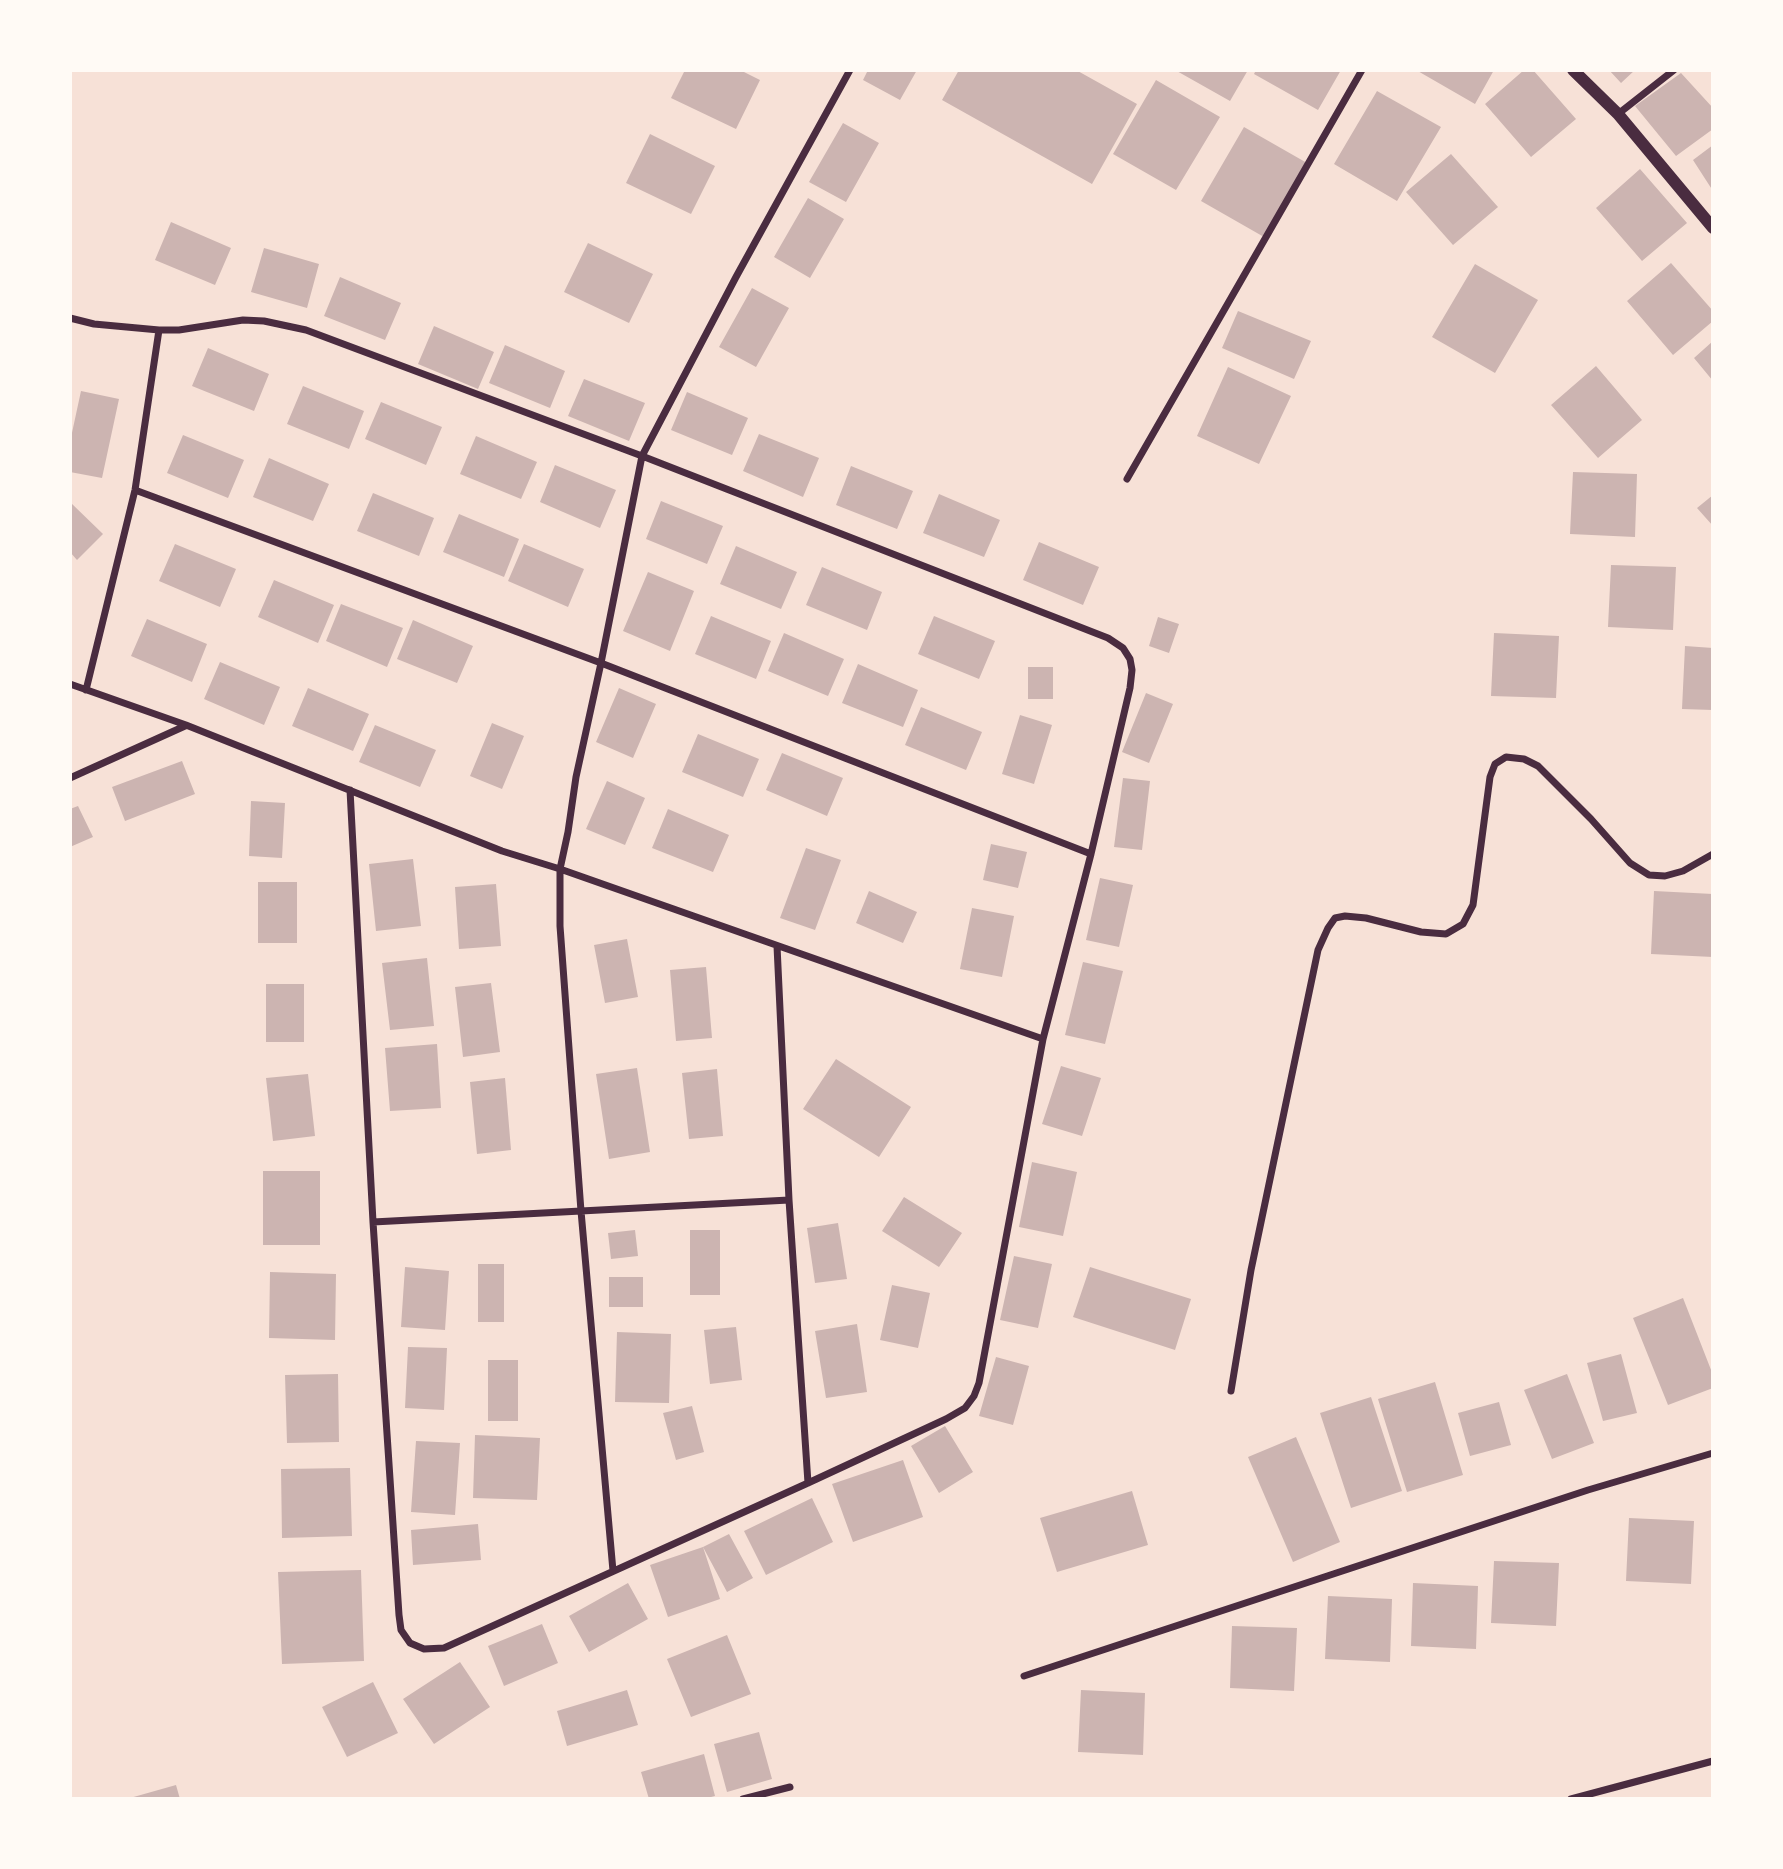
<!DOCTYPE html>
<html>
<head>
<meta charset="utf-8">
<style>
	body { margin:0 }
	#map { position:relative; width:1783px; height:1869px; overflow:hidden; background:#f7e1d7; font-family:"Public Sans",sans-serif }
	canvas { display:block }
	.frame { position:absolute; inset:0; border:72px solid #fffaf5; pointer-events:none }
</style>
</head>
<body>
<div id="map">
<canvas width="1783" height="1869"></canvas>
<div class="frame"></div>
</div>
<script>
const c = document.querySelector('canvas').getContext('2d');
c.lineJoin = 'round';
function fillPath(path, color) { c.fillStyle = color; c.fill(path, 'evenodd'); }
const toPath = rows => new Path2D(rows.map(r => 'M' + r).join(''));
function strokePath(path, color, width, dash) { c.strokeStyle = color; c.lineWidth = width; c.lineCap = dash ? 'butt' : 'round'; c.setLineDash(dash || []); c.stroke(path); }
fillPath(toPath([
	[685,70,740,70,760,80,736,129,671,98],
	[868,70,917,70,900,100,863,80],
	[959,70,1076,70,1137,104,1092,184,942,100],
	[1175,70,1248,70,1230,101],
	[1256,70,1341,70,1318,110,1254,74],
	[1416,70,1494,70,1475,104],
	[1524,70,1533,70,1576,119,1531,157,1485,104],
	[1609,70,1635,70,1621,83],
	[1681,73,1713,108,1713,129,1676,156,1635,106],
	[1156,80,1220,117,1176,190,1113,154],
	[1377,91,1441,127,1397,201,1334,164],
	[843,123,879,143,846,202,809,182],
	[1244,127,1307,163,1264,237,1201,201],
	[650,134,715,166,691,214,626,183],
	[1713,145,1713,191,1693,160],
	[1451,154,1498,207,1453,245,1406,192],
	[1640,169,1687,223,1642,261,1596,208],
	[808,198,844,219,810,278,774,257],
	[171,222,231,248,215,285,155,260],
	[588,243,653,274,629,323,564,292],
	[264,248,319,264,307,308,251,292],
	[1671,263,1713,311,1713,321,1673,355,1627,301],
	[1475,264,1538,300,1495,373,1432,337],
	[340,277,401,303,385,340,324,316],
	[752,288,789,308,756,367,719,347],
	[1238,311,1311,341,1294,379,1222,348],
	[434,326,494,352,478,389,418,364],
	[1713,341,1713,381,1694,358],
	[505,345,565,371,550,408,489,383],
	[208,348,269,374,254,411,192,386],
	[1596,366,1642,420,1598,458,1551,405],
	[1228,367,1291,396,1259,464,1197,436],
	[584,379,645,403,629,441,568,416],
	[303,386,364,411,349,449,287,424],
	[81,391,119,399,102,478,70,472,70,442],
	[687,392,748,418,732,455,671,430],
	[381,402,442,427,426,465,365,439],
	[759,434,819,458,803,497,743,471],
	[183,435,244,460,228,498,167,473],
	[476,436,537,462,521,499,460,474],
	[269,458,329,484,313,521,253,497],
	[555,465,616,490,600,528,540,502],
	[851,466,913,491,897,529,836,505],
	[1573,472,1637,474,1635,537,1570,534],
	[373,493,434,518,419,556,357,531],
	[939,494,1000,520,984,557,923,533],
	[1713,495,1713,526,1697,508],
	[661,501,723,526,707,564,646,539],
	[70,502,103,534,77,560,70,552],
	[459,514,519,539,504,577,443,552],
	[1039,542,1099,567,1083,605,1023,580],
	[175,544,236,569,220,607,159,581],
	[524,544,584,569,568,607,508,581],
	[736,546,797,572,781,609,720,584],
	[1611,565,1676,567,1673,630,1608,627],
	[822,567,882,592,867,630,806,605],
	[648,572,694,591,670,651,623,631],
	[274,580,334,605,318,643,258,617],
	[341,604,403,628,387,667,326,641],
	[711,616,771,641,756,679,695,654],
	[934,616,995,641,979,679,918,654],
	[1158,617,1179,624,1169,653,1149,646],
	[147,619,207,644,192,682,131,656],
	[413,620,473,646,457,683,397,659],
	[784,633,844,659,828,696,768,671],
	[1494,633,1559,636,1556,698,1491,696],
	[1685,646,1713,648,1713,710,1682,709],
	[220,662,280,687,264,725,204,699],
	[858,664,918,690,903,727,842,703],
	[1028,667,1053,667,1053,699,1028,699],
	[308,688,369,714,353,751,292,726],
	[619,688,656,704,633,758,596,742],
	[1146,693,1173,704,1149,763,1122,752],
	[921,707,982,732,966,770,905,745],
	[1020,715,1052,725,1034,784,1002,774],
	[492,723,524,736,502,789,470,776],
	[375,725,436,750,420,787,359,762],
	[698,734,759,759,743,797,682,772],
	[782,753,843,778,827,816,766,790],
	[182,761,195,794,125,821,112,787],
	[1123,778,1150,781,1142,850,1114,847],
	[607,781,645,798,625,845,586,829],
	[251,801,285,803,282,858,249,856],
	[78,806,93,837,70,847,70,809],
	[668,809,729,835,713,872,652,848],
	[991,844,1027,852,1018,888,983,880],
	[806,848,841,860,815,930,780,918],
	[413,859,421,926,376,931,369,864],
	[1100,878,1133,885,1119,947,1086,940],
	[258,882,297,882,297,943,258,943],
	[496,884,501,946,459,949,455,887],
	[869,891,917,912,903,943,856,923],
	[1654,891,1713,894,1713,957,1651,954],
	[972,908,1014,916,1002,977,960,969],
	[627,939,638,997,605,1003,594,945],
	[427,958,434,1026,390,1030,382,963],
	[1083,962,1123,971,1105,1044,1065,1035],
	[706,967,712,1038,676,1041,670,970],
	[491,983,500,1052,463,1057,455,987],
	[266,984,304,984,304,1042,266,1042],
	[437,1044,441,1108,390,1111,385,1048],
	[836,1059,911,1107,879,1157,803,1109],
	[1061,1066,1101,1078,1082,1136,1042,1124],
	[637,1068,650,1152,609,1159,596,1074],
	[717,1069,723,1136,689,1139,682,1073],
	[308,1074,315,1136,273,1141,266,1078],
	[505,1078,511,1150,477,1154,470,1082],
	[1032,1162,1077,1172,1063,1236,1019,1227],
	[263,1171,320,1171,320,1245,263,1245],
	[904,1197,962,1233,939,1267,882,1231],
	[838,1223,847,1279,815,1283,807,1228],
	[635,1230,638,1256,611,1259,608,1233],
	[690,1230,720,1230,720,1295,690,1295],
	[1014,1256,1052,1264,1038,1328,1000,1320],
	[478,1264,504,1264,504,1322,478,1322],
	[405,1267,449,1271,445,1330,401,1327],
	[1090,1267,1191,1299,1175,1350,1073,1317],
	[270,1272,336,1274,335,1340,269,1338],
	[609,1277,643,1277,643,1307,609,1307],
	[892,1285,930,1293,918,1348,880,1340],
	[1683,1298,1713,1375,1713,1388,1668,1405,1633,1318],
	[857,1324,867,1392,826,1398,815,1331],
	[736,1327,742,1380,710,1384,704,1330],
	[617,1332,671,1334,669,1403,615,1402],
	[408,1347,447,1348,444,1410,405,1408],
	[1621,1354,1637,1413,1603,1421,1587,1363],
	[996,1357,1029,1366,1013,1425,979,1416],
	[488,1360,518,1360,518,1421,488,1421],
	[338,1374,339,1442,287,1443,285,1375],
	[1567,1374,1594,1443,1552,1459,1524,1390],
	[1435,1382,1463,1475,1407,1492,1378,1399],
	[1371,1397,1402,1491,1351,1508,1320,1413],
	[1499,1402,1511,1445,1470,1456,1458,1413],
	[692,1406,704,1452,676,1460,663,1413],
	[945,1426,973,1472,939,1493,911,1446],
	[475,1435,540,1438,537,1500,473,1498],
	[1296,1437,1340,1542,1293,1562,1248,1457],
	[416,1441,460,1443,455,1515,411,1512],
	[903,1460,923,1517,853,1542,832,1484],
	[350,1468,352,1536,282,1538,281,1469],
	[1132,1491,1148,1545,1057,1572,1040,1518],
	[812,1498,833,1542,766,1575,744,1531],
	[1629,1518,1694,1521,1691,1584,1626,1581],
	[478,1524,481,1560,413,1565,411,1530],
	[729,1534,753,1578,727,1592,703,1547,720,1599,668,1617,650,1565,703,1547],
	[1494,1561,1559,1563,1556,1626,1491,1623],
	[361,1570,364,1661,282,1664,278,1572],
	[628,1583,648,1619,589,1652,569,1616],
	[1413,1583,1478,1586,1476,1649,1411,1646],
	[1328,1596,1392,1599,1390,1662,1325,1659],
	[542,1624,558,1663,504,1686,488,1646],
	[1232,1626,1297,1628,1294,1691,1230,1688],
	[727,1635,751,1694,691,1717,667,1659],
	[460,1662,490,1707,434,1744,403,1699],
	[373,1682,398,1733,347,1757,322,1707],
	[627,1690,638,1725,567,1746,557,1711],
	[1081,1690,1145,1693,1143,1755,1078,1752],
	[759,1732,772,1779,727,1792,714,1744],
	[704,1754,715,1796,703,1799,649,1799,641,1772],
	[176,1785,180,1799,130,1799,130,1798]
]), '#ccb4b1');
strokePath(toPath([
	[1618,114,1674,70],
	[70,318,94,324,159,330,179,330,243,320,264,321,306,330,642,456,1108,638,1123,648,1130,659,1132,670,1130,688,1091,854,1043,1039,979,1383,974,1396,965,1408,946,1419,808,1483,444,1648,424,1649,410,1643,401,1630,399,1615,373,1222,350,790],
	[1127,479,1362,70],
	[135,490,601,663,1091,854],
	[70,684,186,725,502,851,560,869,1043,1039],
	[86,690,135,490,159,330],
	[70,778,185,726],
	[777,946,789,1200,808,1483],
	[373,1222,789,1200],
	[1231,1391,1251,1270,1318,950,1328,928,1335,918,1345,916,1366,918,1421,932,1446,934,1463,924,1473,905,1490,777,1495,764,1506,757,1524,759,1538,766,1591,819,1630,863,1649,875,1665,876,1683,871,1713,854],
	[613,1571,581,1211,560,926,560,869,568,832,576,777,601,663,642,456,736,277,850,70],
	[1024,1676,1588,1490,1713,1453],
	[743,1799,790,1787],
	[1571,1799,1713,1761]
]), '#4a2c40', 7);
strokePath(toPath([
	[1573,70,1618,114,1713,228]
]), '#4a2c40', 12);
</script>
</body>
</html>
